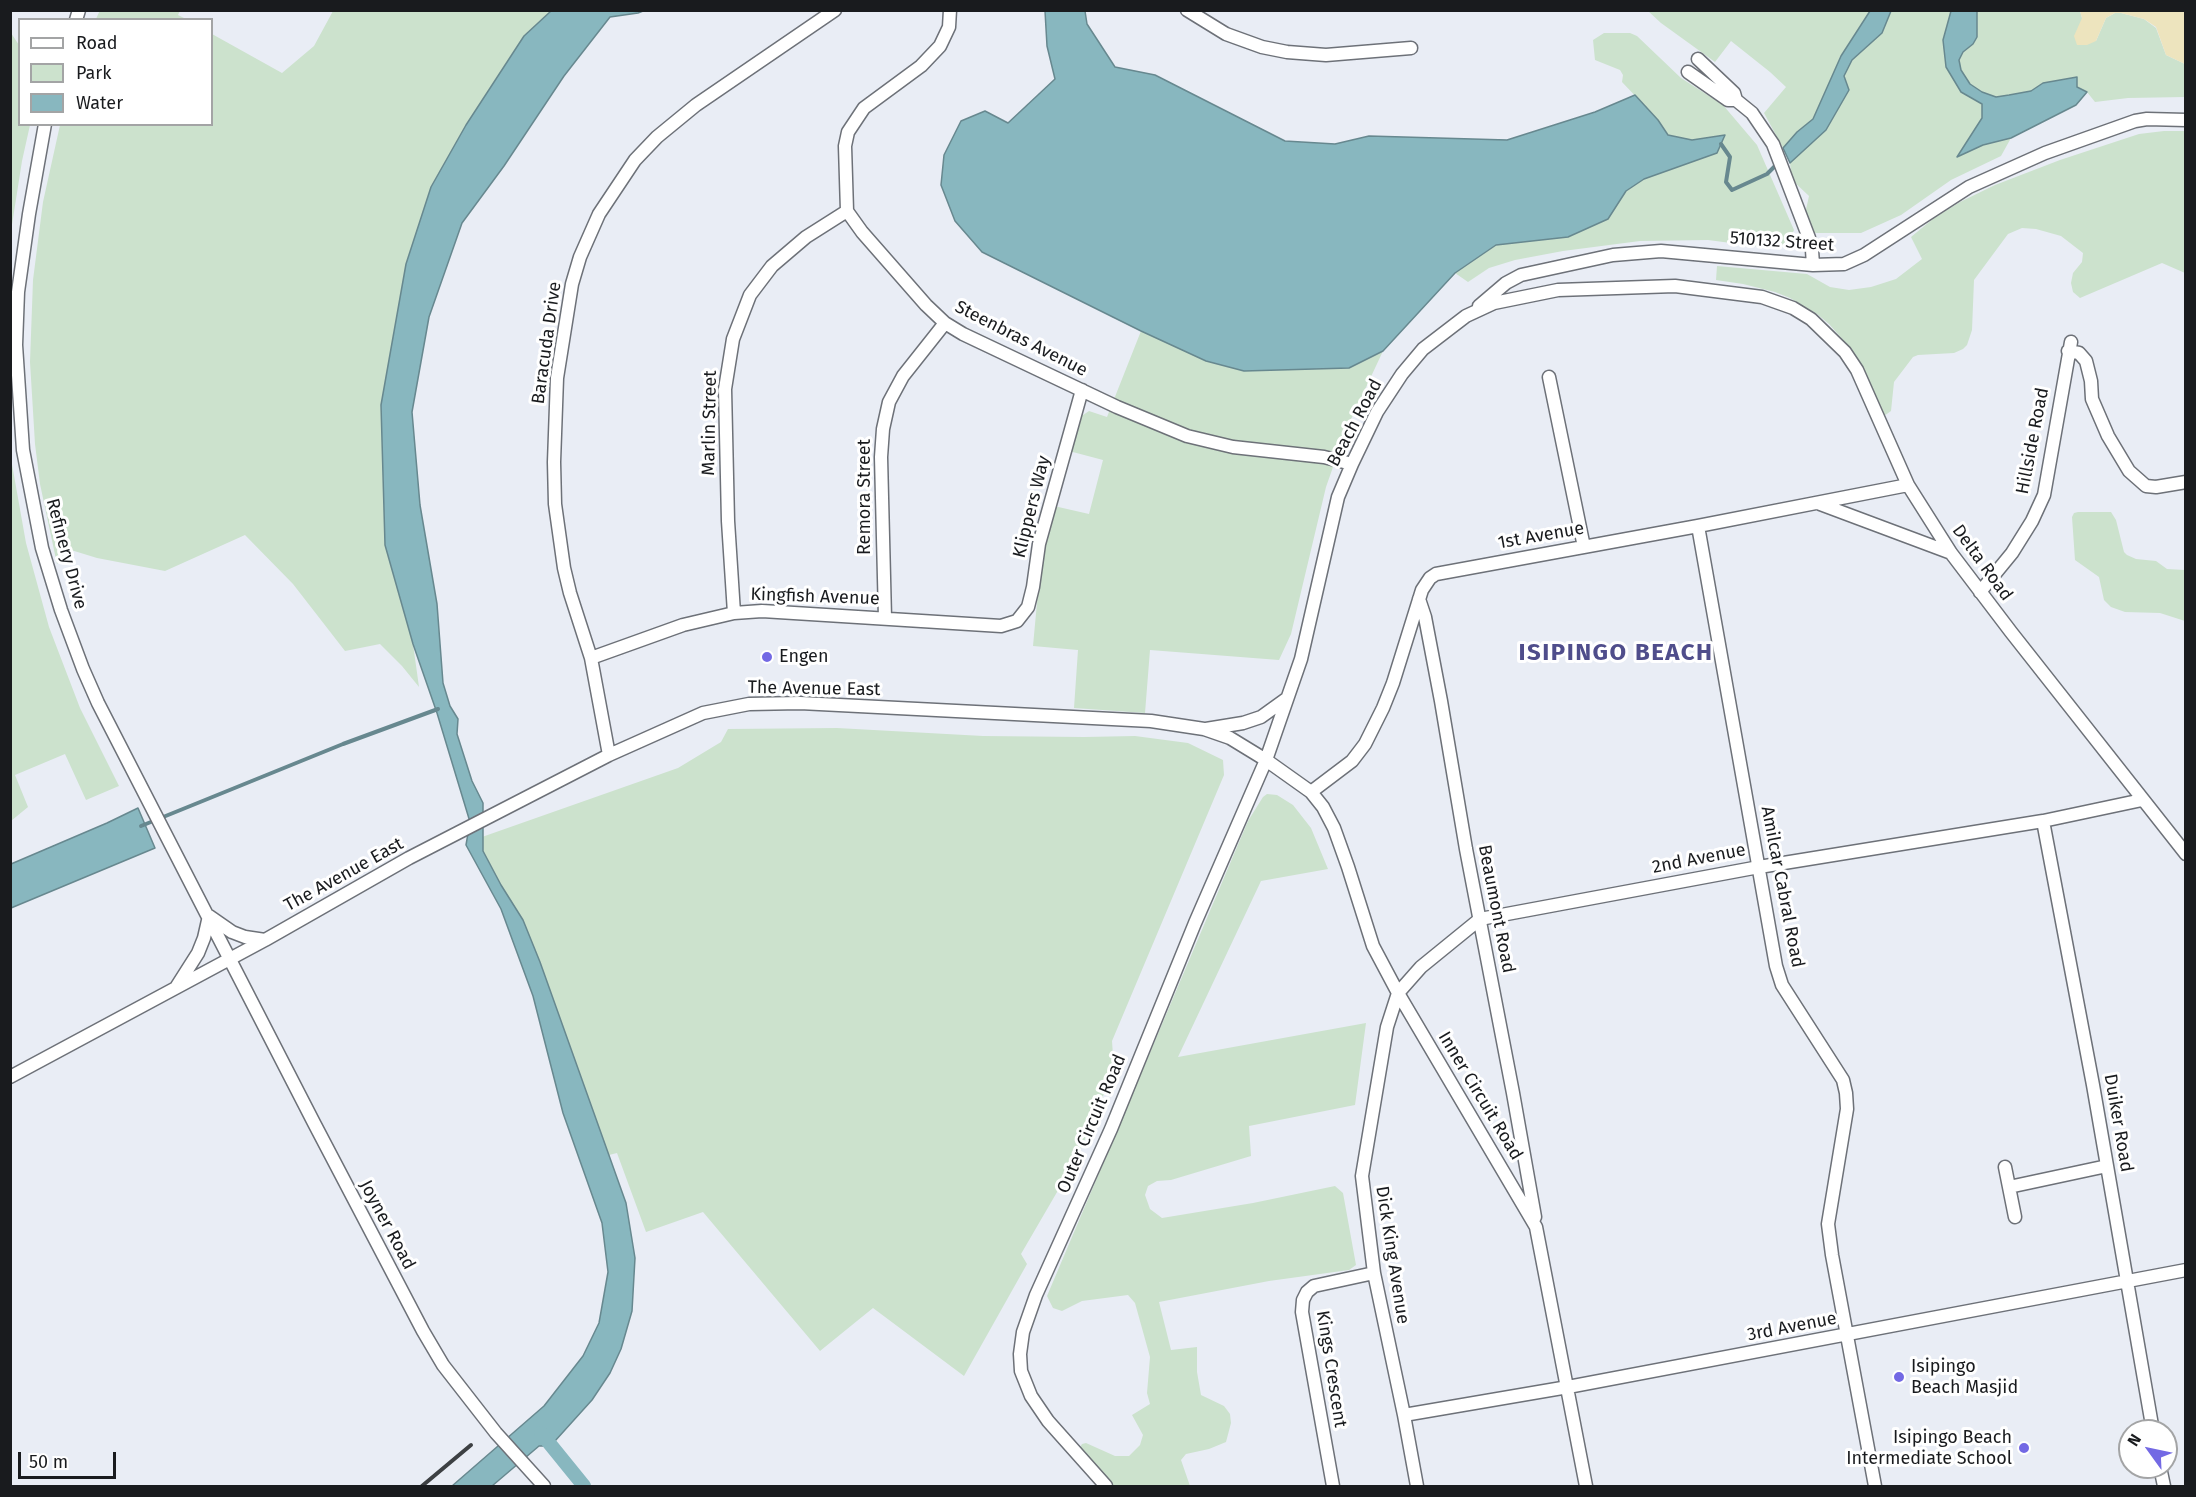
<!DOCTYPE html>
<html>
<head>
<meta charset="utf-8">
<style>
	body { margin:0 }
	#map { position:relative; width:2196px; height:1497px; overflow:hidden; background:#e9edf5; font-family:"Fira Sans",sans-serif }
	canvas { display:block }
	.frame { position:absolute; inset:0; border:12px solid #191b1e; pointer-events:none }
	.legend { position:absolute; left:18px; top:18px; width:195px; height:108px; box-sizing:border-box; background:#fff; border:2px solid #a3a4a5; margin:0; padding:8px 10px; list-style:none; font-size:18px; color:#191b1e }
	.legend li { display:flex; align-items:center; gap:12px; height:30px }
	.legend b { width:30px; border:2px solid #a3a4a5 }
	.north { position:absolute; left:2118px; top:1419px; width:60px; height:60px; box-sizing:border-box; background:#fff; border:2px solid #a3a4a5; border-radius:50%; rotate:303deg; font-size:16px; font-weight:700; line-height:24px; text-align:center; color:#191b1e }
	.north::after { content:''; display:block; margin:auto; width:21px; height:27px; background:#7369e4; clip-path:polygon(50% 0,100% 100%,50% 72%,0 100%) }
	.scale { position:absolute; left:18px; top:1452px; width:98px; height:27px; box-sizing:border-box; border:3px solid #191b1e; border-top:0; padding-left:8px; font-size:18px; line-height:21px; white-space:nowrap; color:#191b1e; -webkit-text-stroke:4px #fff; paint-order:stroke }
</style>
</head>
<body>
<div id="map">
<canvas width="2196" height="1497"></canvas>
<div class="frame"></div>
<ul class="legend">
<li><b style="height:8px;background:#fff"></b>Road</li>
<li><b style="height:16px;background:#cce2cd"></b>Park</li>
<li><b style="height:16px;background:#88b7bf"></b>Water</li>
</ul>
<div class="north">N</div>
<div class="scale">50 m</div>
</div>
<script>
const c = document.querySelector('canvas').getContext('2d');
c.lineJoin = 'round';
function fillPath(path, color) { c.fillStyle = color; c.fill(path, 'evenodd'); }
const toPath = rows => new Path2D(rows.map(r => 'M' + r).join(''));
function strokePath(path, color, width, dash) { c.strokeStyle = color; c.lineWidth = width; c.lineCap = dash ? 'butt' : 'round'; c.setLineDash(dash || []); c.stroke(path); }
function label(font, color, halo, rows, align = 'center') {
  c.font = font + ' "Fira Sans",sans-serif'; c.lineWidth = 6; c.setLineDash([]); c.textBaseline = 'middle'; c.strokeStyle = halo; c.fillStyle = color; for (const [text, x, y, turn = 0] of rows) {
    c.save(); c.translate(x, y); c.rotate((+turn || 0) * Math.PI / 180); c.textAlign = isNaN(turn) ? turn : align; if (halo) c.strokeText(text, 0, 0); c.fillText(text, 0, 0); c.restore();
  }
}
fillPath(toPath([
	[100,10,180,11,178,15,186,19,96,19],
	[333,11,551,11,524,36,466,125,431,187,406,264,381,405,385,545,413,644,419,687,402,666,380,644,345,651,293,584,245,535,165,571,97,558,71,550,57,564,40,484,35,444,30,362,33,280,43,202,60,125,212,124,212,34,282,73,314,46],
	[1648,11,1870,11,1840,57,1834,75,1813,119,1797,132,1783,148,1764,113,1786,87,1770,72,1731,41,1715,62,1661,23],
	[1891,11,1951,11,1943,40,1961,92,1982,104,1982,118,1958,156,1983,145,2011,138,2001,156,1951,180,1901,215,1861,233,1816,233,1812,232,1805,214,1809,196,1792,180,1790,163,1805,148,1852,60,1882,33],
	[1977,11,2080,11,2082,18,2096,41,2106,18,2115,13,2121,13,2144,19,2156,28,2166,55,2185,64,2185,97,2128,98,2095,102,2087,92,2077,87,2076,77,2043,83,2031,91,2009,95,1996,97,1982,92,1970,84,1961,70,1959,60,1963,52,1973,44],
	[11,33,19,45,20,124,30,125,22,161,11,231],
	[1604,33,1630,33,1637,36,1681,78,1723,105,1757,145,1794,230,1788,243,1782,246,1769,248,1708,240,1640,241,1563,251,1515,260,1489,268,1468,282,1455,273,1496,245,1568,237,1607,219,1626,191,1644,179,1717,152,1725,135,1692,140,1667,135,1658,120,1622,82,1623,75,1620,70,1595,60,1593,40],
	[2164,131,2185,131,2185,273,2162,263,2080,298,2073,292,2071,283,2073,273,2082,262,2083,253,2061,236,2036,229,2022,228,2008,234,1974,280,1972,330,1967,345,1963,349,1954,353,1918,355,1913,357,1894,382,1891,411,1884,416,1867,377,1851,349,1829,324,1817,314,1790,298,1775,292,1743,284,1716,280,1717,266,1807,274,1830,287,1849,290,1871,287,1896,279,1922,259,1911,237,1934,218,1960,202,1995,185,2060,160,2139,134],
	[1141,331,1206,361,1244,371,1349,368,1383,351,1346,430,1326,487,1291,634,1279,660,1150,650,1145,713,1074,708,1078,650,1033,646,1040,570,1054,506,1089,514,1103,460,1069,451,1080,417,1089,411,1107,417],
	[10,453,26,543,49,627,80,708,119,786,86,800,65,754,15,775,28,807,11,821],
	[2078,512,2111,512,2116,520,2124,552,2127,555,2136,559,2156,561,2167,569,2185,570,2185,621,2160,613,2125,612,2111,607,2104,600,2099,577,2075,560,2072,517,2074,513],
	[837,728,983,736,1084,737,1135,736,1188,743,1223,760,1224,775,1112,1041,1114,1070,1078,1156,1021,1254,1027,1264,964,1376,873,1308,820,1351,703,1212,646,1232,617,1153,609,1155,501,885,483,851,482,837,678,768,721,742,728,729],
	[1267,794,1277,795,1293,805,1311,828,1328,869,1261,881,1178,1057,1366,1023,1355,1105,1249,1126,1251,1156,1171,1180,1157,1181,1148,1186,1145,1195,1150,1209,1162,1218,1253,1203,1335,1186,1343,1193,1356,1265,1349,1270,1269,1281,1159,1302,1171,1350,1197,1347,1197,1372,1201,1395,1224,1406,1230,1414,1231,1423,1226,1442,1209,1449,1186,1454,1181,1460,1190,1486,1113,1486,1079,1449,1082,1444,1086,1443,1115,1456,1129,1456,1140,1445,1143,1435,1132,1415,1150,1404,1147,1393,1150,1357,1135,1303,1128,1295,1082,1301,1062,1311,1053,1308,1047,1296,1248,821,1263,797]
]), '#cce2cd');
fillPath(toPath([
	[2080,11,2185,11,2185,64,2166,55,2156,27,2144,19,2121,13,2115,13,2106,18,2096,41,2087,45,2077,45,2074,36,2082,18]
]), '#ede4be');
const water = toPath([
	[551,11,643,11,638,13,610,17,564,76,504,166,462,223,429,317,412,412,420,505,437,604,443,683,450,706,458,719,457,734,472,781,483,803,483,851,501,885,523,920,540,962,626,1203,635,1258,632,1311,621,1349,610,1373,592,1400,555,1441,545,1446,539,1446,492,1486,452,1486,544,1406,583,1356,599,1323,608,1272,602,1223,563,1113,533,996,501,909,466,845,470,822,437,713,413,644,385,545,381,405,406,264,431,187,466,125,524,36,551,11],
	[1045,11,1085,11,1087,24,1115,67,1155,75,1285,141,1335,144,1369,136,1507,140,1595,112,1635,95,1658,120,1668,135,1692,140,1725,135,1717,153,1644,179,1626,191,1608,219,1568,237,1496,245,1455,273,1383,351,1349,368,1244,371,1206,361,1141,331,982,252,955,221,941,185,944,155,961,121,985,111,1008,123,1055,79,1047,46,1045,11],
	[1870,11,1891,11,1882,33,1852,60,1844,76,1849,90,1826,130,1790,163,1783,148,1797,132,1813,119,1841,56,1870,11],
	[1951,11,1977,11,1977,37,1973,44,1963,52,1959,60,1961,70,1970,84,1982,92,1996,97,2009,95,2031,91,2043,83,2077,77,2077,87,2087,92,2076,105,2011,138,1983,145,1957,157,1982,118,1982,104,1961,92,1946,67,1943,40,1951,11],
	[138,808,155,848,11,908,11,864,107,823,138,808]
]);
fillPath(water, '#88b7bf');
strokePath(water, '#67888f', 1.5);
strokePath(toPath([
	[1721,144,1730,157,1726,182,1732,190,1767,174,1777,164],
	[141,826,343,744,438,709]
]), '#67888f', 4);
strokePath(toPath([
	[541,1433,584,1486]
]), '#88b7bf', 14);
const minor = toPath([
	[950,10,949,27,940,46,921,66,864,108,848,132,845,146,847,211,862,232,926,305,945,323,963,334,1117,407,1187,436,1233,447,1324,457,1352,464],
	[1187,10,1226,34,1262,47,1287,52,1326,55,1411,48],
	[76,20,79,10],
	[1698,59,1734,93,1736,100,1752,113,1773,144,1809,238,1812,250,1813,265],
	[1688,72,1728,100,1736,100],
	[45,124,29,214,18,292,16,345,23,450,42,548,61,610,83,669,98,703,314,1123,423,1331,443,1365,496,1433,544,1486],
	[1479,306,1506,283,1521,275,1613,255,1661,251,1813,265,1844,264,1864,255,1969,187,2045,153,2135,121,2147,119,2186,120],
	[2068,351,2079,353,2086,361,2091,381,2092,399,2108,436,2129,471,2146,486,2156,487,2186,482],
	[1549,377,1584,547],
	[1820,504,1951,553],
	[1698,526,1776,966,1782,985,1843,1080,1846,1093,1847,1109,1828,1224,1832,1255,1875,1486],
	[1980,592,2012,553,2032,521,2044,495,2071,342],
	[1419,599,1425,617,1441,701,1466,849,1513,1093,1535,1217],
	[734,613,728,521,725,389,733,339,750,295,772,266,806,237,847,211],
	[885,618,881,457,883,429,889,402,903,376,945,323],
	[591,658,683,625,734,613,762,611,1001,626,1017,621,1028,607,1033,587,1039,544,1082,390],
	[1206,729,1243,723,1261,717,1286,699],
	[609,755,591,658,570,593,564,568,555,504,554,462,557,378,572,284,580,257,599,214,635,160,657,137,696,105,835,10],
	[1311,792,1352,761,1365,744,1383,708,1393,683,1422,590,1430,578,1436,574,1698,526,1908,485],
	[2043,821,2093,1085,2153,1431],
	[177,986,198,953,204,938,209,916,232,932,245,937,265,940],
	[10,1077,265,940,409,858,609,755,703,713,749,704,800,703,1151,721,1204,729,1230,738,1266,760,1311,792,1323,807,1334,828,1348,867,1373,946,1398,993,1536,1227,1586,1486],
	[2005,1167,2015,1217],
	[2009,1187,2107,1166],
	[1404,1415,1568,1387,2186,1270],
	[2160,1467,2164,1486],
	[1106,1486,1048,1421,1031,1396,1021,1371,1020,1354,1023,1332,1036,1295,1111,1129,1195,923,1266,760,1301,659,1338,497,1352,464,1377,412,1402,374,1423,349,1466,316,1494,303,1558,290,1675,286,1762,297,1793,308,1811,319,1845,352,1857,370,1908,485,1951,553,2011,632,2186,854],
	[1333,1486,1302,1312,1303,1300,1307,1292,1314,1286,1374,1273],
	[1417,1486,1404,1415,1374,1273,1362,1176,1387,1027,1398,993,1421,967,1480,919,1759,867,2043,821,2142,800]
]);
strokePath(minor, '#6d7178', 15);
strokePath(minor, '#fff', 12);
strokePath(toPath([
	[422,1486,471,1445]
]), '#3d4043', 4);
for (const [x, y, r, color] of [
	[767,657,6,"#7369e4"],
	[1899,1377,6,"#7369e4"],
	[2024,1448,6,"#7369e4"]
]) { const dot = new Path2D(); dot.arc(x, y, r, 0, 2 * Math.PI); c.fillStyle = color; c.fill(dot); strokePath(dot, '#fff', 2); }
label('18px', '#191b1e', '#fff', [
	["510132 Street",1782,242,4],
	["Steenbras Avenue",1021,339,27],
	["Baracuda Drive",547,343,-82],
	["Marlin Street",710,423,-89],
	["Beach Road",1355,423,-62],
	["Hillside Road",2033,441,-79],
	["Remora Street",865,497,-90],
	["Klippers Way",1032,507,-76],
	["1st Avenue",1541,536,-10],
	["Refinery Drive",66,554,75],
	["Delta Road",1982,563,54],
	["Kingfish Avenue",815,597,2],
	["The Avenue East",814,689,1],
	["2nd Avenue",1699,859,-11],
	["The Avenue East",344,875,-29],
	["Amilcar Cabral Road",1782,887,79],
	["Beaumont Road",1496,909,79],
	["Inner Circuit Road",1480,1096,59],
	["Duiker Road",2118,1123,80],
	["Outer Circuit Road",1092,1124,-67],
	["Joyner Road",387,1225,62],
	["Dick King Avenue",1392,1255,81],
	["3rd Avenue",1792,1327,-11],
	["Kings Crescent",1331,1369,81]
]);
label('18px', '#191b1e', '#fff', [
	["Engen",779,657],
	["Isipingo",1911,1367],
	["Beach Masjid",1911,1388],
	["Isipingo Beach",2012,1438,"right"],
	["Intermediate School",2012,1459,"right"]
], 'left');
c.letterSpacing = '1.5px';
label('bold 24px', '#4f4d8b', '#fff', [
	["ISIPINGO BEACH",1616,653]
]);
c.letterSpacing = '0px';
</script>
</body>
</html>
